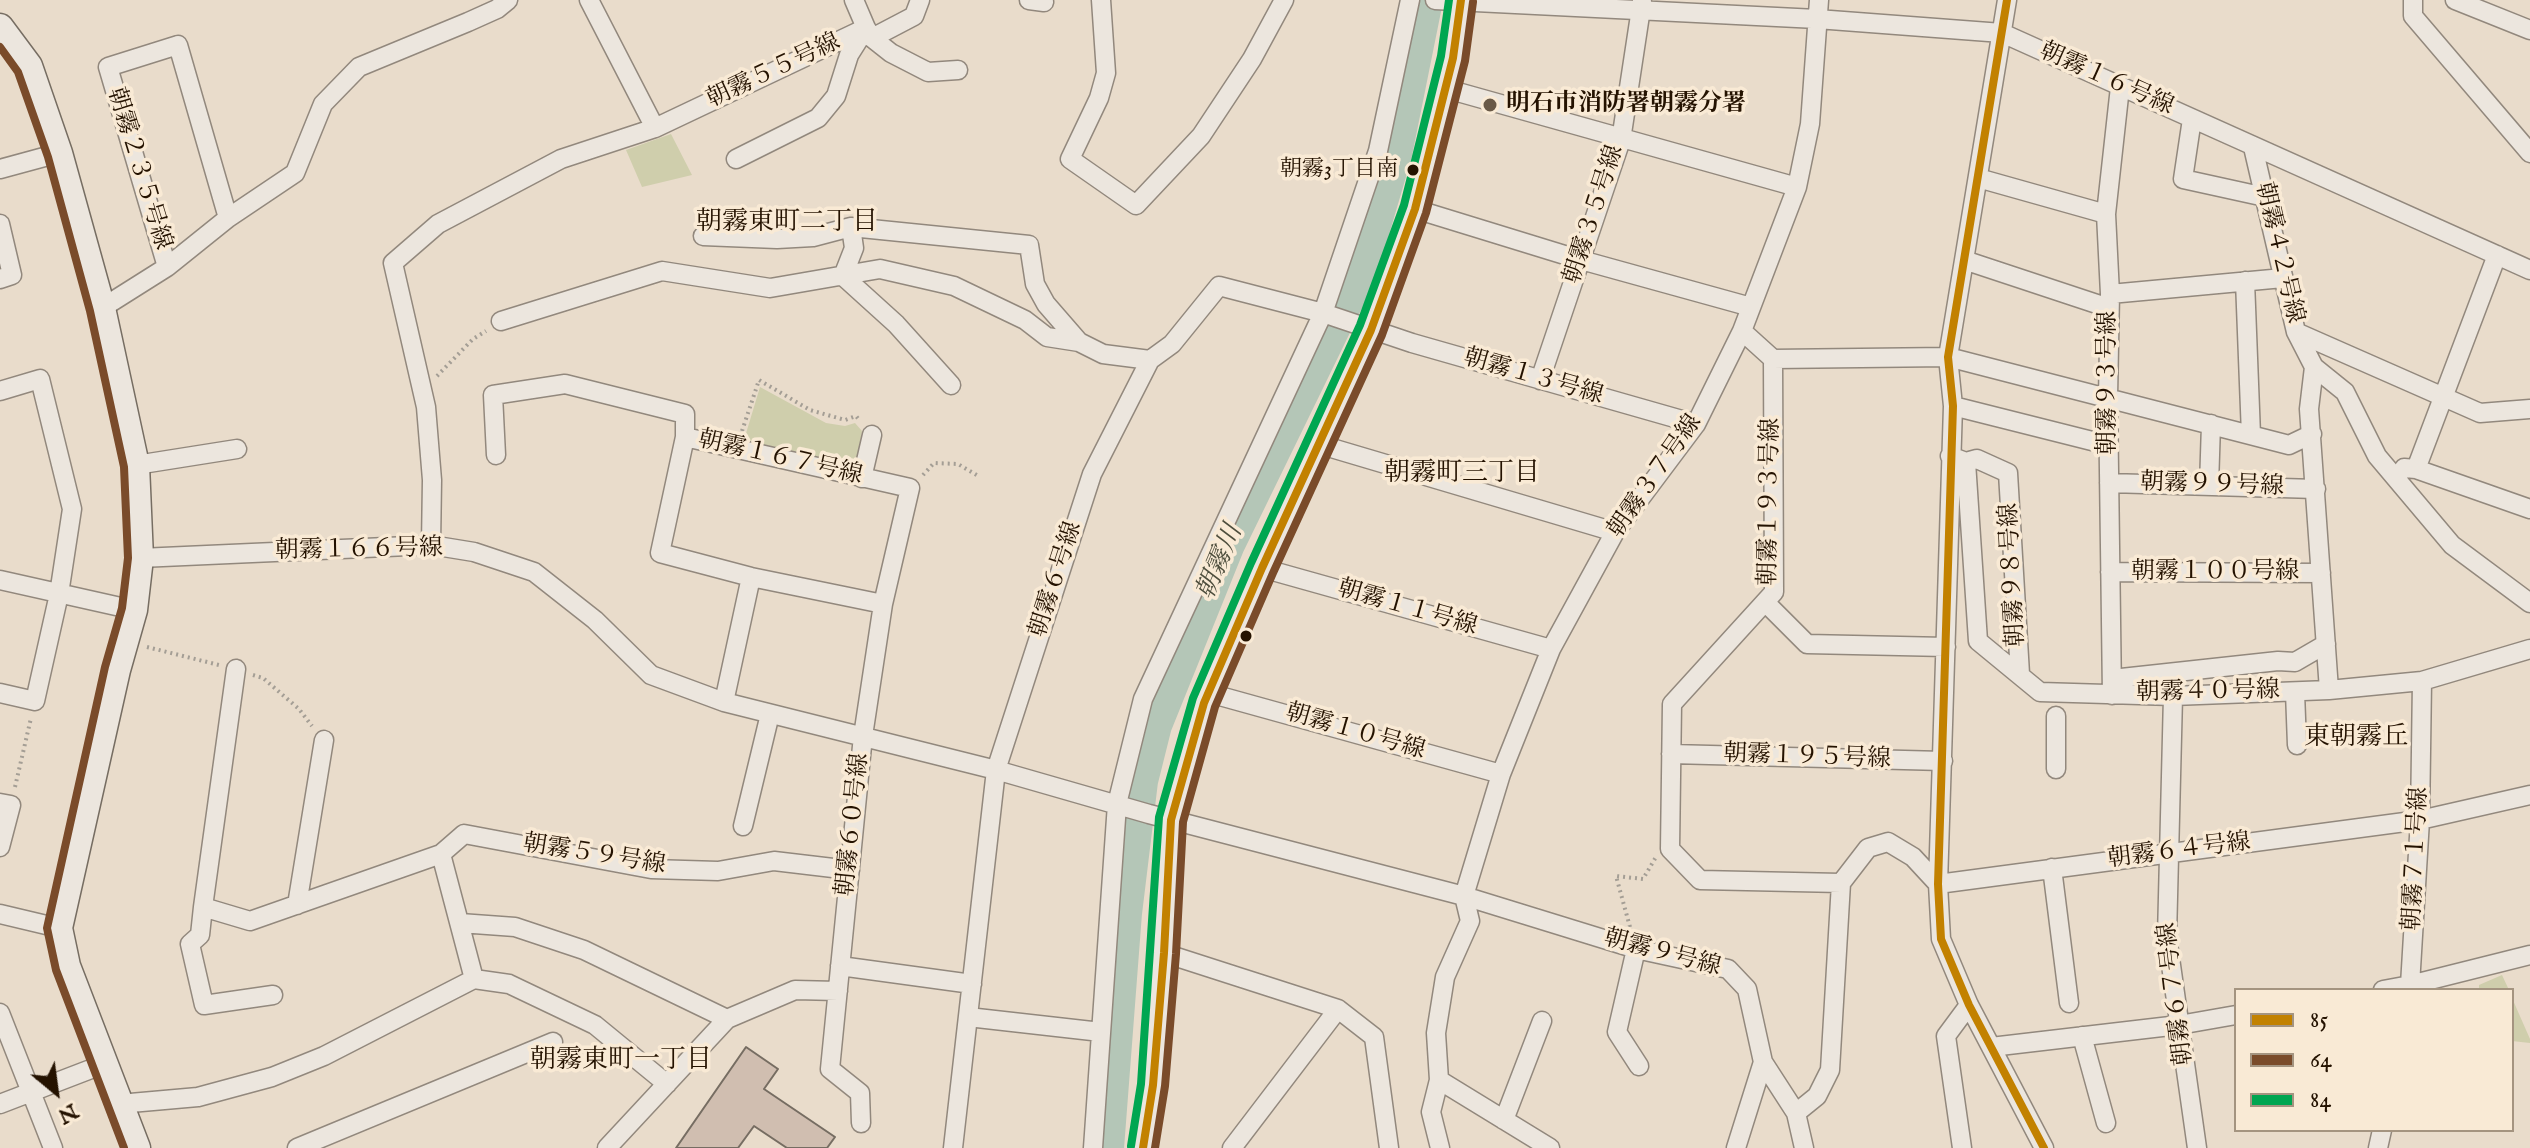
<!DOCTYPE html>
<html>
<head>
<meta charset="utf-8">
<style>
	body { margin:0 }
	#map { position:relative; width:2530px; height:1148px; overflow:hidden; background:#e9dccb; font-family:"IM FELL English",serif }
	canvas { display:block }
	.legend { position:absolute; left:2234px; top:988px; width:280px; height:144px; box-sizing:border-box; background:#f9ead5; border:2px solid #a49480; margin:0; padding:10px 14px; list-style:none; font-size:24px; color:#241200 }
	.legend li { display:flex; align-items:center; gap:16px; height:40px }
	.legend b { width:40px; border:2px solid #a49480 }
	.north { position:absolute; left:16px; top:1052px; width:80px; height:80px; -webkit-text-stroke:6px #f9ead5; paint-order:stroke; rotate:151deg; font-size:22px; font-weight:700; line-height:32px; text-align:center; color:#241200 }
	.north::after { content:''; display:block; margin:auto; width:28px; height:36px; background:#241200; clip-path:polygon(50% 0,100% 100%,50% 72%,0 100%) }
</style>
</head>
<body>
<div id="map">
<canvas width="2530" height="1148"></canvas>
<ul class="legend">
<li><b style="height:10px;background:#c28100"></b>85</li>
<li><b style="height:10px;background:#7a4b2a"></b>64</li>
<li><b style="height:10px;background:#00a651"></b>84</li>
</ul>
<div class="north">N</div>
</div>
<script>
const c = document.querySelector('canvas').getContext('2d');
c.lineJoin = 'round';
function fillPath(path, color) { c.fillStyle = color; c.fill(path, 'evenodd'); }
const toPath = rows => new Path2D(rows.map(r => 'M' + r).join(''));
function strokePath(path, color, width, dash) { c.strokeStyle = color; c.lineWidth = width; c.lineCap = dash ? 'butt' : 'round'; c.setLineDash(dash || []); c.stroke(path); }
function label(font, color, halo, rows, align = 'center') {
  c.font = font + ' "IM FELL English","Noto Serif JP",serif'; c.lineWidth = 7; c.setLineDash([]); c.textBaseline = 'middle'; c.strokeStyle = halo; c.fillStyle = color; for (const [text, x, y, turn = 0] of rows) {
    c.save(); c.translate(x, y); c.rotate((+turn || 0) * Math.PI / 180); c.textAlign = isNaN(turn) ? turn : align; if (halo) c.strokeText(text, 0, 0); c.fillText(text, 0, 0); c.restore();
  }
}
fillPath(toPath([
	[671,134,692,175,642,187,626,150],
	[760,387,826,423,845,426,855,423,862,431,856,465,744,440],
	[2502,975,2509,990,2479,990,2479,985],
	[2512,998,2530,1039,2530,1043,2512,1041]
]), '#cfceac');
strokePath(toPath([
	[1106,1148,1124,913,1140,781,1154,725,1227,544,1359,273,1394,154,1425,0]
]), '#b4c6b7', 36);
const building = toPath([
	[746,1047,778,1069,764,1089,835,1137,827,1148,787,1148,754,1126,738,1148,676,1148,746,1047]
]);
fillPath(building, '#d0beb0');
strokePath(building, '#766d62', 2);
const street = toPath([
	[1029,0,1044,2],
	[1101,0,1106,73,1099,98,1070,159,1136,205,1201,136,1252,59,1284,0],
	[1435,0,1817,19,2002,33,2530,270],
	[2007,0,1948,357,1953,406,1938,884,1941,939,1969,1005,2044,1148],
	[2413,0,2413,16,2530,153],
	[2455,0,2530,30],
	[872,38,914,16,920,0],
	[1447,89,1797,187],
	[2192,119,2183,179,2265,197],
	[655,128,866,28,854,0],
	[2253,147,2296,332,2314,367,2345,392,2377,456,2452,545,2530,603],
	[736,159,818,118,836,96,849,55,866,28,872,38,891,53,928,72,958,70],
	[0,169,59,153],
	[1978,178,2106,214],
	[1415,209,1581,260,1751,307],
	[228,218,295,173,323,104,359,67,468,22,497,9,508,0],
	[0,224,12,275,0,279],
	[703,236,777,239,813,237,851,227],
	[1964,260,2109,308],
	[2245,281,2251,435],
	[2110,294,2283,278],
	[102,308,167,267,228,218,178,45,108,67,167,267],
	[501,321,662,271,770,288,880,269,954,286,1025,320,1047,337,1079,342,1103,354,1150,360],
	[1742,331,1773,359,1774,592,1672,704,1670,849,1700,880,1841,883],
	[2296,332,2480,413,2530,409],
	[1773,359,1948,357,2289,445,2312,434],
	[1540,380,1621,140,1642,2],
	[951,385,896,324,843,276,854,248,851,227,1029,245,1035,284,1046,304,1079,342],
	[0,391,40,379,72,509,59,594,35,701,0,693],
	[1953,406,2108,445],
	[1318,444,1615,532],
	[496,455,493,395,565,384,685,414,685,437],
	[1950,456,1966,462,1978,641,2040,692,2173,696,2329,690,2309,409,2314,367],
	[1966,462,1977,459,2008,473,2020,674],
	[136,465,237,449],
	[2404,468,2416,469,2530,509],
	[2416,469,2497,255],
	[862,478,872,435],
	[2109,483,2316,489],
	[2209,486,2211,424],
	[431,545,432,480,426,407,393,263,438,224,561,159,655,128,589,0],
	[140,558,431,545,474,552,534,572,595,620,651,675,724,702,996,770,1149,814,1464,896,1636,949,1728,969,1747,989,1763,1062,1796,1113,1817,1096,1830,1070,1841,883,1868,848,1888,842,1913,857,1938,884,2420,820,2530,795],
	[1262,568,1551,649],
	[2110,572,2321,573],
	[0,580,134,610],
	[1765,602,1807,644,1946,647],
	[236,669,203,907,250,921,441,854,464,834,651,869,718,871,774,861,850,870],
	[2112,679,2278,661,2295,662,2326,644],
	[2422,681,2530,649],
	[2329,690,2422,681,2420,820,2410,985,2383,990],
	[2295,692,2297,745],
	[1209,693,1501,774],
	[2112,695,2108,397,2110,294,2106,214,2120,87],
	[2173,696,2167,937,2197,1148],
	[724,702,751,577],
	[1671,754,1943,761],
	[2056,769,2056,716],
	[0,803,11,805,0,847],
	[743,826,770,714],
	[441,854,474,979],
	[2052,868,2069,1003],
	[297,905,324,740],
	[203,907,200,935,190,944,204,1005,273,995],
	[0,914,59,928],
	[460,923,515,927,584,950,727,1019],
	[1636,949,1617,1032,1639,1066],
	[1164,953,1338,1009,1374,1037,1389,1148],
	[840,966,972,984],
	[2409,990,2410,985,2530,955],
	[0,1013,53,1148],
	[968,1017,1101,1032],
	[2082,1036,2106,1123],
	[1991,1047,2179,1025,2236,1015],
	[1439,1080,1431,1112,1440,1148],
	[0,1104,104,1064],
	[119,1104,198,1097,272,1077,324,1056,474,979,509,984,595,1025,667,1084],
	[1796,1113,1804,1148],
	[1504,1120,1542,1021],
	[861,1123,860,1093,830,1069,863,736,883,604,910,488,685,437,660,553,751,577,883,604],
	[297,1148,553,1042],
	[607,1148,727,1019,795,990,838,991],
	[953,1148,996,770,1092,474,1150,360,1172,344,1219,286,1323,313,1412,343,1696,424],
	[1093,1148,1117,804,1143,699,1323,313,1378,151,1410,0],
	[1232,1148,1338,1009],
	[1550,1148,1439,1080,1436,1033,1445,977,1470,921,1464,896,1501,774,1551,649,1615,532,1696,424,1742,331,1797,187,1810,124,1819,0],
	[1736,1148,1763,1062],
	[1962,1148,1946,1036,1969,1005],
	[2378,1148,2382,1130]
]);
const secondary = toPath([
	[0,27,29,66,59,153,102,308,136,465,140,558,134,610,117,670,59,928,67,966,137,1148],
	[1143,1148,1153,1085,1164,953,1171,820,1204,703,1262,568,1371,330,1415,209,1453,58,1461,0]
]);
strokePath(street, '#92887d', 21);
strokePath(secondary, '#766d62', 29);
strokePath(toPath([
	[437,376,473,339,486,331],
	[742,431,759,380,810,410,845,420,856,416,860,421],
	[923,475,934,463,958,464,980,477],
	[147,647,219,665],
	[253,675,263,678,299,709,312,726],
	[15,787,31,718],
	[1630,927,1616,876,1643,879,1656,857]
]), '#a49e95', 4, [2, 4]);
strokePath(street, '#ece6de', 18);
strokePath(secondary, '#ece6de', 26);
strokePath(toPath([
	[2007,0,1948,357,1953,406,1938,884,1941,939,1969,1005,2044,1148],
	[1143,1148,1153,1085,1164,953,1171,820,1204,703,1262,568,1371,330,1415,209,1453,58,1461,0]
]), '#c28100', 8);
strokePath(toPath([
	[0,47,18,72,48,157,90,311,124,467,128,558,122,608,105,667,47,928,56,970,124,1148],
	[1155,1148,1165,1086,1176,954,1183,822,1215,707,1273,573,1382,335,1426,213,1465,61,1473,2]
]), '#7a4b2a', 8);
strokePath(toPath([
	[1131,1146,1141,1084,1159,817,1193,698,1251,563,1360,325,1404,205,1441,56,1449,0]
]), '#00a651', 8);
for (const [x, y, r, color] of [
	[1490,105,8,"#695947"],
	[1413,170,7,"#241200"],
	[1246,636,7,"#241200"]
]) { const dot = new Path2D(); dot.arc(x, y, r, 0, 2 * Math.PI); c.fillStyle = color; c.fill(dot); strokePath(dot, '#f9ead5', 3); }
label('22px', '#241200', '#f9ead5', [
	["朝霧3丁目南",1398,170]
], 'right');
label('24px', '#241200', '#f9ead5', [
	["朝霧５５号線",774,72,-25],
	["朝霧１６号線",2106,80,24],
	["朝霧２３５号線",138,169,73],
	["朝霧３５号線",1595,215,-72],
	["朝霧４２号線",2278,253,77],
	["朝霧１３号線",1533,378,16],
	["朝霧９３号線",2109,383,-90],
	["朝霧１６７号線",780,459,13],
	["朝霧３７号線",1656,477,-55],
	["朝霧９９号線",2212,486,2],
	["朝霧１９３号線",1771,502,-89],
	["朝霧１６６号線",359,551,-1],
	["朝霧１００号線",2215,573],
	["朝霧９８号線",2014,575,-93],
	["朝霧６号線",1057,580,-72],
	["朝霧１１号線",1407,609,16],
	["朝霧４０号線",2208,693,-1],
	["朝霧１０号線",1355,733,16],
	["朝霧１９５号線",1807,758,2],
	["朝霧６０号線",854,825,-84],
	["朝霧６４号線",2179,852,-7],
	["朝霧５９号線",594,856,9],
	["朝霧７１号線",2417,859,-87],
	["朝霧９号線",1662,954,15],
	["朝霧６７号線",2177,994,-97]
]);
label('bold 24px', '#241200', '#f9ead5', [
	["明石市消防署朝霧分署",1506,105]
], 'left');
label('26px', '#241200', '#f9ead5', [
	["朝霧東町二丁目",787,224],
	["朝霧町三丁目",1462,475],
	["東朝霧丘",2356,739],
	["朝霧東町一丁目",621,1062]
]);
label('italic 26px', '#4e4e3d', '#f9ead5', [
	["朝霧川",1221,563,-67]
]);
</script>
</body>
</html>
